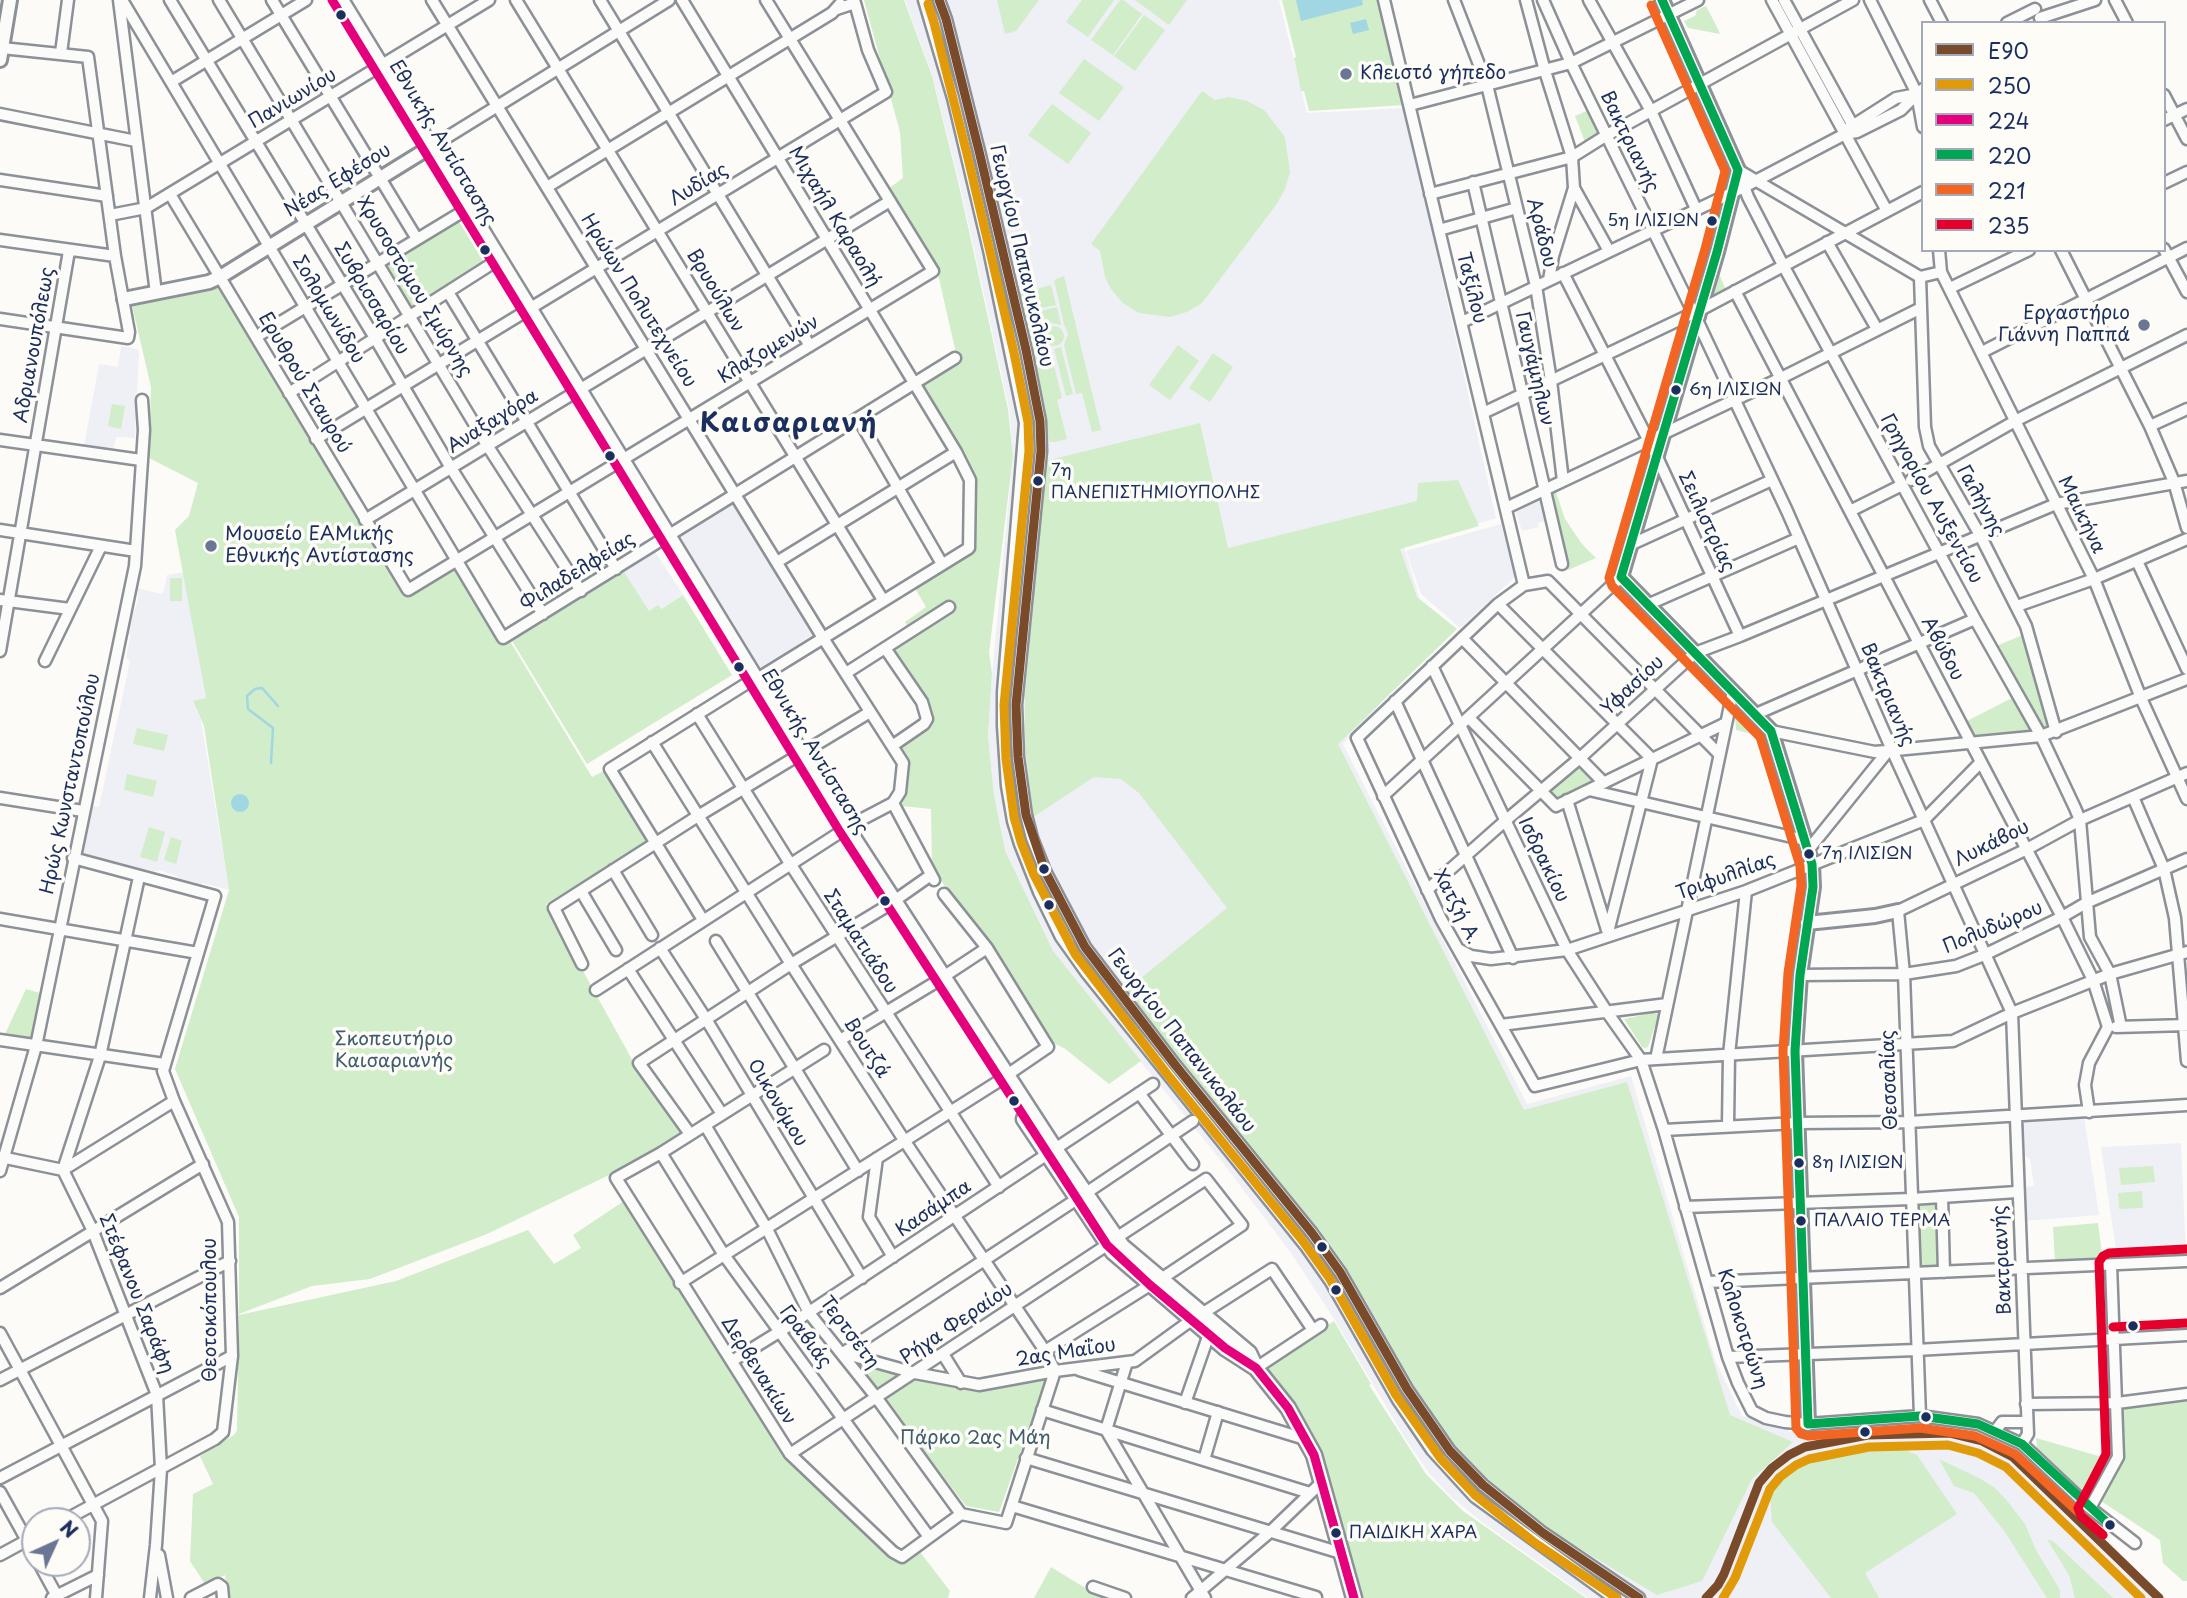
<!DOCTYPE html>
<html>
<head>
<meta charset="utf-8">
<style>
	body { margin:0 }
	#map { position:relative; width:2187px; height:1598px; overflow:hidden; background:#fcfbf8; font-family:"Playpen Sans",sans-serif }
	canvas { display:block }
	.legend { position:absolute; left:1921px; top:21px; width:245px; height:231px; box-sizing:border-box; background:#fdfcf7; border:2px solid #a3aaba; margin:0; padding:9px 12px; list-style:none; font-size:21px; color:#1b2f5e }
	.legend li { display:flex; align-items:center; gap:14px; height:35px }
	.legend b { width:35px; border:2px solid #a3aaba }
	.north { position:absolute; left:21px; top:1507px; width:70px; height:70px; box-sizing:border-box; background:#fdfcf7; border:2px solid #a3aaba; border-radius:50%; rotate:45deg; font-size:19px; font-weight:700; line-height:28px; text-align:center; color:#1b2f5e }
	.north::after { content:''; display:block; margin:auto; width:24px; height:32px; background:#6a7694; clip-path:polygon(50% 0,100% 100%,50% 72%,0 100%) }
</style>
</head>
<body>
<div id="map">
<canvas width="2187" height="1598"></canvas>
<ul class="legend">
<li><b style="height:9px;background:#7a4b2a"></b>Ε90</li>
<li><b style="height:9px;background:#e19a09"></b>250</li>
<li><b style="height:9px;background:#e5007d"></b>224</li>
<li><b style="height:9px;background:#00a651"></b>220</li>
<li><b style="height:9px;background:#f26522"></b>221</li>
<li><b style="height:9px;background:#e4002b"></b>235</li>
</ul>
<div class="north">N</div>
</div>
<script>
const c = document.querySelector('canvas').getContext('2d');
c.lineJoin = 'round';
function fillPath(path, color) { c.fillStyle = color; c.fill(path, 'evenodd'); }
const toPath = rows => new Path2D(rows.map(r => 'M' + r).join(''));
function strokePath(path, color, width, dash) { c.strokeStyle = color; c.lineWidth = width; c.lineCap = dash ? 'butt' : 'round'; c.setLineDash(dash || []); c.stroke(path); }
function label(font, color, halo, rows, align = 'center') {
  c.font = font + ' "Playpen Sans",sans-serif'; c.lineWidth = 7; c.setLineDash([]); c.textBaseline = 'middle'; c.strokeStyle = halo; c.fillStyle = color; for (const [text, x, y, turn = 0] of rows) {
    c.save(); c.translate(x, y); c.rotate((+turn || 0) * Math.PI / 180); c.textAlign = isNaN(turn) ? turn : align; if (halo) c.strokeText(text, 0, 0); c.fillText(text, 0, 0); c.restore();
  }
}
fillPath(toPath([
	[905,0,1279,0,1307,113,1404,108,1496,518,1404,547,1434,646,1343,744,1527,1104,1631,1076,1715,1360,1742,1416,1799,1434,1949,1429,1976,1432,2004,1444,2056,1490,2166,1598,1588,1598,1482,1522,1451,1497,1429,1473,1406,1440,1336,1322,1291,1253,1223,1163,1049,949,1004,850,994,794,988,737,992,673,1013,457,1009,408,961,190,932,75],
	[121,346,137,349,139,352,135,438,116,437,113,450,84,446,99,364,118,367],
	[1535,498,1540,502,1546,521,1538,523,1539,527,1522,531,1514,507],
	[733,502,815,634,758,670,677,538],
	[1501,524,1515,577,1460,628,1421,594,1406,551],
	[654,550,683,595,660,609,649,611,623,570],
	[184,572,206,699,193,702,201,720,229,890,203,883,199,886,176,879,177,876,158,870,154,872,133,869,82,855,93,806,99,807,130,661,126,657,131,635,129,634,132,616,138,601,138,588,161,594,164,591,167,575],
	[2084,1116,2099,1215,2025,1221,2024,1187,2034,1186,2030,1159,2023,1154,2021,1120],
	[2181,1143,2186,1254,2117,1257,2101,1147]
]), '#eff0f5');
fillPath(toPath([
	[864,0,904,0,932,76,960,190,1008,409,1013,456,989,653,992,673,988,736,994,795,1005,851,1053,951,1141,1061,1109,1084,1064,1048,1049,1041,989,947,932,868,931,809,902,806,905,763,896,747,929,721,889,650,912,634,905,622,926,607,913,585,973,551,974,479,921,386,958,362,935,261,888,189,903,178,900,132],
	[997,0,1039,0,1016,31,1005,34],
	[1082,0,1114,0,1088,37,1066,22],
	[1120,0,1123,0,1142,14,1113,55,1091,40],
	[1135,0,1187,0,1169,25],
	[1282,0,1380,0,1405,105,1309,111,1304,91,1301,91,1294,58,1296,57],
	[1706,6,1718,29,1720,34,1688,28,1684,21,1695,16,1697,10],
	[1144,15,1165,30,1135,71,1114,56],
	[1084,59,1124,87,1099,121,1059,93],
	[1202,91,1215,100,1229,97,1247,101,1264,110,1285,137,1290,172,1285,189,1276,205,1202,303,1187,312,1170,317,1139,313,1123,303,1111,289,1105,277,1100,251,1091,244],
	[1052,104,1091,133,1068,164,1028,135],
	[1593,108,1604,134,1585,142,1575,116],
	[457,218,486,266,413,310,384,263],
	[1717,269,1726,290,1710,299],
	[1064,276,1101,430,1092,432,1082,393,1076,394,1064,345,1068,334,1064,324,1054,280],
	[1051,285,1056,305,1038,309,1033,290],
	[217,286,407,594,461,560,592,777,606,770,650,840,546,904,635,1065,684,1133,609,1175,487,1234,370,1279,312,1286,239,1314,239,1217,175,1069,229,890,204,726,193,701,206,698,175,530,189,516,198,483,149,458,151,387,131,301],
	[1029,287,1035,310,1023,313,1017,290],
	[1057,307,1061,325,1052,323,1043,328,1039,311],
	[1035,312,1043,344,1050,349,1062,398,1057,400,1067,439,1055,442,1050,442,1045,434,1039,383,1023,315],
	'1044 336a10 10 0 1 1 20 0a10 10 0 1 1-20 0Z',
	[1178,345,1199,361,1170,400,1149,385],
	[1061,347,1073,394,1066,396,1054,349],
	[1213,353,1233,367,1210,402,1189,388],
	[112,404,125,406,121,429,108,426],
	[1200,423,1228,548,1417,501,1418,483,1458,480,1479,526,1400,549,1417,597,1457,629,1338,744,1524,1110,1627,1082,1730,1415,1793,1442,1752,1479,1702,1581,1657,1595,1547,1529,1498,1495,1461,1458,1431,1420,1366,1301,1317,1229,1124,992,1227,908,1139,793,1121,779,1094,777,1033,817,1025,744,1025,696,1045,461],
	[1555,489,1565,519,1582,544,1596,558,1568,570,1549,492],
	[623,570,649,611,658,605,661,609,683,595,732,675,587,764,511,639],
	[170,578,182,578,182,601,170,601],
	[2025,634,2049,727,2041,730,1994,647],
	[2012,698,2031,730,1973,737,1965,722],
	[1735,715,1766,719,1771,739,1736,730],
	[137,728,168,735,164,751,133,744],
	[1580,764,1590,773,1593,778,1591,781,1584,788,1560,800,1556,799,1550,789],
	[127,774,157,781,153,797,124,790],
	[149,827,165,832,157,862,140,857],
	[171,837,182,841,176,864,164,860],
	[26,989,40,993,31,1038,5,1034],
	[1652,1013,1658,1014,1658,1017,1648,1047,1645,1048,1642,1047,1624,1019],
	[2153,1166,2155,1182,2121,1185,2119,1168],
	[2142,1191,2143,1208,2119,1209,2118,1193],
	[1942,1197,1944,1272,1913,1273,1911,1199],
	[624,1201,784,1455,891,1557,904,1562,920,1552,950,1591,948,1598,228,1598,225,1575,205,1584,190,1561,193,1494,213,1484,200,1456,234,1435,237,1430,239,1315,396,1281,528,1230,554,1264,581,1248,573,1235],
	[2098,1223,2103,1262,2055,1263,2053,1227],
	[1334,1321,1371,1384,1369,1385,1426,1474,1463,1511,1586,1598,1357,1598,1323,1465,1309,1430,1291,1400,1266,1367],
	[868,1361,977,1391,1046,1380,999,1512,966,1506,858,1366],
	[2187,1399,2187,1581,2183,1581,2163,1563,2160,1540,2101,1501,2122,1462,2121,1407],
	[2036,1438,2109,1459,2089,1498,2037,1449],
	[1903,1449,1917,1455,1957,1514,1865,1573,1879,1598,1831,1598,1772,1522,1770,1493,1800,1464,1814,1456,1826,1452],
	[1939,1459,1979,1478,1995,1488,2008,1502,2025,1524,2036,1550,2060,1590,2060,1598,2047,1598,2005,1532,1974,1493,1954,1486],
	[2047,1539,2054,1542,2113,1598,2075,1598,2069,1575],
	[1051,1567,1095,1594,1108,1598,1034,1598]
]), '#d1edc9');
fillPath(toPath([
	[1296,0,1362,0,1363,5,1301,21],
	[1366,19,1369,30,1353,34,1350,23],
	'231 803a9 9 0 1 1 18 0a9 9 0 1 1-18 0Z'
]), '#a1d7e2');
strokePath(toPath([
	[271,763,273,728,248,709,247,696,255,689,262,688,278,706]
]), '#a1d7e2', 2.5);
const minor = toPath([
	[119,0,156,293],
	[122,0,503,638,955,358],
	[170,0,375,338,451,468,543,614],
	[219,0,487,445,581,591],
	[272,0,417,239],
	[432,0,823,638,903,763,900,792,893,803,853,824,596,990],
	[516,0,883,600],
	[600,0,810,346],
	[682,0,956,452,970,480,969,548,757,679],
	[924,0,953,98,989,250,1025,423,1003,692,1003,726,1007,786,1013,821,1020,844,1039,892,1061,937,1086,972,1305,1245,1331,1282,1398,1400,1432,1450,1475,1497,1614,1598],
	[939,0,946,19,979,151,1026,350,1040,421,1041,451,1016,705,1018,757,1026,815,1032,838,1045,871,1085,947,1176,1066,1312,1233,1340,1272,1407,1389,1450,1451,1483,1485,1543,1533,1639,1598],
	[1384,0,1524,585],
	[1454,0,1487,85,1536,286,1551,381,1563,481],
	[1526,0,1545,71,1572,157,1574,188,1553,256,1549,280],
	[1543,0,1571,63,1697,320,1787,511,1892,750,2012,1013,2028,1434,2022,1444],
	[1589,0,1651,111,1696,209],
	[1772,0,1887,211],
	[1784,0,1852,124],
	[1870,0,1917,94,1923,127],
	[1930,0,1942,23],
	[2115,0,2127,23],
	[2040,18,2095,0],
	[2007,23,2035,9],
	[61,53,68,0],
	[171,82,306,0],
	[2164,95,2187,139],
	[1410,105,1571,63,1698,0],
	[0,114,136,141],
	[2164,120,2187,109],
	[1849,128,1896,98,1917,94,1923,89],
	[428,149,669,0],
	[1738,170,1748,197,1783,265,1975,619,2041,736,2075,808,2080,820,2090,937,2110,974,2121,1027],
	[1738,170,1920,277,1941,272],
	[0,180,107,196],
	[1473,182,1562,564],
	[2164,183,2187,172],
	[547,187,832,13,840,4],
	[1574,188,1609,251],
	[170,194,408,590,933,271,766,0],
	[1430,194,1572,157,1607,135,1853,0],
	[110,215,146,208,489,0],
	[1439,230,1517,208],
	[0,240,115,256],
	[1827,242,1877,329],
	[2164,249,2187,292],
	[1939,250,1941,272,2094,579,2141,698,2187,799],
	[2061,250,2150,426,2174,482,2187,528],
	[1563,273,1657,457,1740,636],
	[1920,277,1925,427,1929,446,1980,535,2026,626,2056,732],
	[1950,288,2029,250],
	[1735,291,2062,917,2093,980,2108,1027],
	[448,292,616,569],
	[529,309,886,92,868,50,855,3,837,9],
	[0,319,128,338,129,332,115,256,88,57,2,48],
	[1462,322,1744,187,1845,134,1857,132,1901,110,1917,94],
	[256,337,462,212],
	[1982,352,2187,248],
	[289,393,493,263],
	[1483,413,1700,310,1923,192],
	[859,420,942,564],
	[2150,426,2187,409],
	[316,439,523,313],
	[0,440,141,460],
	[1911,480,2017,420,2187,335],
	[1506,508,1781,378,1921,308],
	[1850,511,1902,485],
	[365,520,890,201],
	[0,530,136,551],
	[1632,544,1772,480],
	[2137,561,2187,669],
	[777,562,956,452],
	[0,600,70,609],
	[1498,604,1652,759,1608,932],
	[1647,605,1799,538],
	[2017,606,2094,579,2187,539],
	[1462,638,1604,783],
	[885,648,922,702,927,719,924,724,892,746],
	[0,651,69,251],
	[45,661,101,546],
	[1432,666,1567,950,1607,1012,1641,1060,1664,1130,1728,1357,1738,1383,1752,1411,1766,1418,1785,1422,1808,1424,1920,1416,1978,1424,2022,1444,2090,1508,2135,1543],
	[846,673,949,607],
	[1395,701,1513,958],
	[697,714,791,865,999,1187],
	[1756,714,1975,619],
	[1469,718,1556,806,1726,723],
	[1771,731,1875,752,2041,736,2187,679],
	[652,742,791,964,904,1140,1045,1351,1055,1371,1006,1523,961,1514,902,1557,893,1552,790,1454,616,1178,661,1153,824,1050],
	[1719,754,1548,581,1524,585,1498,604,1357,738,1441,919,1535,1086,1641,1060,1953,1041,2012,1013,2110,974,2187,952],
	[1589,790,1805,840],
	[1383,796,1621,577],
	[2133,797,2164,869,2175,918,2187,1061],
	[0,798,83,811],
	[1567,800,1607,930],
	[893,803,934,880],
	[1809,849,1888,751],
	[613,870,652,935],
	[139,877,100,1056,63,1170,92,1229,157,1395,161,1469,156,1545,150,1598],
	[1427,890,1505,821,1580,758,1695,653,1740,636,2056,504,2187,481],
	[581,891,616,950],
	[944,894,987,948,1048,1047,1007,1075],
	[894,901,931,875],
	[0,919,198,953],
	[703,920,610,769,749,682],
	[716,941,858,1171],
	[660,948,706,1019,862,1278],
	[1458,949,1471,956,1491,959,1567,950,1746,891,1924,820,1981,762],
	[582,964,554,908,698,816,870,712],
	[628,969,722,1114],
	[1800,975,1904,974,1956,966,1984,955,2062,917,2086,903,2187,859],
	[943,977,987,948],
	[1501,1025,1667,1004],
	[2116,1027,2187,1025],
	[0,1040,164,1064],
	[840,1040,936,982],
	[1656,1059,1733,691],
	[1139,1093,1193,1164],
	[2089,1112,2085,1085,2089,1063,2108,1027],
	[705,1125,767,1229,809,1313,876,1397,961,1514],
	[1728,1125,1729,1055,1746,891],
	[1664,1130,1797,1123,1909,1122,2187,1105],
	[690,1134,639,1063,791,964,887,906],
	[661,1153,724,1255,929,1537],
	[1,1157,63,1170,174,1101],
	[877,1158,869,1217,893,1257],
	[0,1171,36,1046,135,566,144,430,142,400],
	[1086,1193,1193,1121],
	[1942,1197,1944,1272],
	[1685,1207,1911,1199,2017,1192],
	[1116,1238,1206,1179,1242,1225,1161,1279],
	[1708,1282,2187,1261],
	[680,1283,999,1081],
	[0,1288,203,1164],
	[0,1333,102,1521,96,1598],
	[1045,1351,1150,1285],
	[843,1353,915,1373,979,1385,1055,1371,1135,1361,1186,1324,1272,1269,1313,1330],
	[843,1353,1077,1199],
	[943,1354,961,1383],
	[1728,1357,1916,1350,2187,1335],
	[732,1361,779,1332,1153,1084],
	[1127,1362,1106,1430,1205,1598],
	[1256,1368,1321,1325],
	[1079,1370,1305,1439],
	[0,1380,230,1261],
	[1185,1403,1209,1334],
	[2026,1404,2117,1403,2187,1394],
	[1042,1410,1310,1493],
	[1920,1416,1904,974,1898,911,2027,849,2080,820,2187,773],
	[1996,1430,2002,1422,2027,1422],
	[790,1454,1107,1245],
	[1026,1458,1341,1553],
	[1204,1460,1218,1412],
	[0,1478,232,1356],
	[0,1492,35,1555],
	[1012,1506,1316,1597],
	[2090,1508,2118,1457,2111,1265],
	[63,1521,215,1439,223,1432,232,1356,228,1222,174,1101,163,1071,215,896,73,858],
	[0,1555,35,1536],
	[159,1555,167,1598],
	[39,1563,58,1598],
	[1093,1587,1125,1598],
	[52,1598,98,1575],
	[191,1598,218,1584,222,1587,223,1598],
	[1192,1598,1270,1532,1323,1481]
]);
const tertiary = toPath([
	[1662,0,1738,170,1717,252,1621,577,1771,731,1812,864,1813,887,1800,975,1795,1051,1808,1424],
	[0,60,10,0],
	[124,299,209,282,220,277,424,151],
	[1807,923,1875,916,1898,911]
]);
const secondary = toPath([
	[341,0,847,828,1055,1149,1122,1246,1249,1353,1256,1368,1288,1408,1314,1455,1354,1598],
	[1024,1119,1113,1252,1225,1348,1256,1368]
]);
strokePath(minor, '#8c9097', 15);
strokePath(tertiary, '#8c9097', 18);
strokePath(secondary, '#8c9097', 19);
strokePath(minor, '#fbfbf9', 10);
strokePath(tertiary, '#fbfbf9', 12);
strokePath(secondary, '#fbfbf9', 14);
strokePath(toPath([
	[939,0,946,19,979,151,1026,350,1040,421,1041,451,1016,705,1018,757,1026,815,1045,871,1085,947,1176,1066,1312,1233,1340,1272,1407,1389,1450,1451,1483,1485,1543,1533,1639,1598],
	[1706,1598,1718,1585,1724,1574,1759,1483,1772,1468,1789,1455,1805,1447,1868,1435,1949,1433,1982,1441,2013,1457,2159,1598]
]), '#7a4b2a', 9);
strokePath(toPath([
	[928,4,934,23,967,154,1014,353,1028,422,1029,451,1004,705,1006,759,1014,817,1021,842,1034,875,1075,954,1167,1074,1302,1240,1330,1279,1396,1395,1441,1459,1475,1495,1535,1543,1617,1598],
	[1723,1598,1735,1578,1770,1489,1780,1477,1796,1465,1809,1459,1869,1447,1948,1445,1978,1453,2006,1467,2141,1598]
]), '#e19a09', 9);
strokePath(toPath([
	[332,0,840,832,1107,1245,1150,1285,1225,1348,1256,1368,1288,1408,1314,1455,1354,1598]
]), '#e5007d', 9);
strokePath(toPath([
	[1662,0,1738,170,1717,252,1621,577,1771,731,1812,864,1813,887,1800,975,1795,1051,1808,1424,1920,1416,1978,1424,2022,1444,2111,1526]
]), '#00a651', 9);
strokePath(toPath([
	[1651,5,1725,171,1705,249,1609,578,1612,586,1760,737,1800,866,1801,886,1788,973,1783,1051,1796,1428,1801,1434,1808,1436,1920,1428,1975,1436,2015,1454,2103,1535]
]), '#f26522', 9);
strokePath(toPath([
	[2113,1327,2186,1323],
	[2103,1535,2081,1516,2078,1508,2106,1454,2099,1262,2103,1256,2109,1253,2186,1249]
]), '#e4002b', 9);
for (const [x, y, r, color] of [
	[341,15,6,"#1b2f5e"],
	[1346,74,7,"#6a7694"],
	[1712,221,6,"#1b2f5e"],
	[485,250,6,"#1b2f5e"],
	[2144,325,7,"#6a7694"],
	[1676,390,6,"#1b2f5e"],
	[610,456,6,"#1b2f5e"],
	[1038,481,6,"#1b2f5e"],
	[211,546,7,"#6a7694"],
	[739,667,6,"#1b2f5e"],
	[1809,854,6,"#1b2f5e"],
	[1044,869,6,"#1b2f5e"],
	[885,901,6,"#1b2f5e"],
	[1049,905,6,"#1b2f5e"],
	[1014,1101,6,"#1b2f5e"],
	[1799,1163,6,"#1b2f5e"],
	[1801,1221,6,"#1b2f5e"],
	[1322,1247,6,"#1b2f5e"],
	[1336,1290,6,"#1b2f5e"],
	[2133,1326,6,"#1b2f5e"],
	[1926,1417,6,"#1b2f5e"],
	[1865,1432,6,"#1b2f5e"],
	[2110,1525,6,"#1b2f5e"],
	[1336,1533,6,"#1b2f5e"]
]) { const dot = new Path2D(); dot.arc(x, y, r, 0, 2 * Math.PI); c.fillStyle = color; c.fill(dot); strokePath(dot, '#fdfcf7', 2.5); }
label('17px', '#1b2f5e', '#fdfcf7', [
	["5η ΙΛΙΣΙΩΝ",1699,221,"right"],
	["6η ΙΛΙΣΙΩΝ",1689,390],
	["7η",1051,471],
	["ΠΑΝΕΠΙΣΤΗΜΙΟΥΠΟΛΗΣ",1051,493],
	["7η ΙΛΙΣΙΩΝ",1822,854],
	["8η ΙΛΙΣΙΩΝ",1812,1163],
	["ΠΑΛΑΙΟ ΤΕΡΜΑ",1814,1221],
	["ΠΑΙΔΙΚΗ ΧΑΡΑ",1349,1533]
], 'left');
label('19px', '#1b2f5e', '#fdfcf7', [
	["Κλειστό γήπεδο",1360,74],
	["Εργαστήριο",2130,314,"right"],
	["Γιάννη Παππά",2130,336,"right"],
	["Μουσείο ΕΑΜικής",225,535],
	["Εθνικής Αντίστασης",225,557]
], 'left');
label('19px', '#1b2f5e', '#fdfcf7', [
	["Πανιωνίου",293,99,-31],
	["Βακτριανής",1629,142,64],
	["Εθνικής Αντίστασης",442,143,59],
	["Νέας Εφέσου",338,181,-32],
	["Λυδίας",699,185,-31],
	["Μιχαήλ Καραολή",834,217,59],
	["Αράδου",1541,233,76],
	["Γεωργίου Παπανικολάου",1021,256,77],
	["Χρυσοστόμου Σμύρνης",414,287,59],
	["Ταξίλου",1471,288,76],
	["Βρυούλων",715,291,59],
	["Συβρισσαρίου",371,299,59],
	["Ηρώων Πολυτεχνείου",638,301,58],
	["Σολομωνίδου",328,310,59],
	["Αδριανουπόλεως",35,345,-80],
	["Κλαζομενών",769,350,-31],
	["Γαυγάμηλων",1534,369,77],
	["Ερυθρού Σταυρού",304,383,59],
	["Αναξαγόρα",493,422,-32],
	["Γρηγορίου Αυξεντίου",1931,499,61],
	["Γαλήνης",1980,501,61],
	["Μαικήνα",2081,515,64],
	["Σειλιστρίας",1706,522,65],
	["Φιλαδελφείας",578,572,-32],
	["Αβύδου",1942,649,62],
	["Υφασίου",1633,686,-43],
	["Βακτριανής",1887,695,67],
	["Εθνικής Αντίστασης",814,752,59],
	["Ηρώς Κωνσταντοπούλου",71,784,-78],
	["Λυκάβου",1992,844,-26],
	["Ισδρακίου",1543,860,64],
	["Τριφυλλίας",1726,877,-20],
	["Χατζή Α.",1456,907,63],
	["Πολυδώρου",1993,928,-23],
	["Σταματιάδου",860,942,57],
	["Γεωργίου Παπανικολάου",1181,1041,52],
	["Βουτζά",866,1048,57],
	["Θεσσαλίας",1890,1080,-92],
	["Οικονόμου",777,1103,59],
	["Κασάμπα",934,1209,-34],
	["Βακτριανής",2003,1260,-93],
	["Στέφανου Σαράφη",136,1294,68],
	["Θεοτοκόπουλου",211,1310,-90],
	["Ρήγα Φεραίου",957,1324,-34],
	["Κολοκοτρώνη",1742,1329,72],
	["Τερτσέτη",849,1333,53],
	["Γραβιάς",805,1337,53],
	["2ας Μαΐου",1066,1353,-9],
	["Δερβενακίων",758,1371,58]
]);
label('19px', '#405c6f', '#fdfcf7', [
	["Σκοπευτήριο",394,1040],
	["Καισαριανής",394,1062],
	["Πάρκο 2ας Μάη",975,1439]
]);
c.letterSpacing = '2px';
label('bold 26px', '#1b2f5e', '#fdfcf7', [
	["Καισαριανή",789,425]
]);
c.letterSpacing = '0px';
</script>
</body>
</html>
